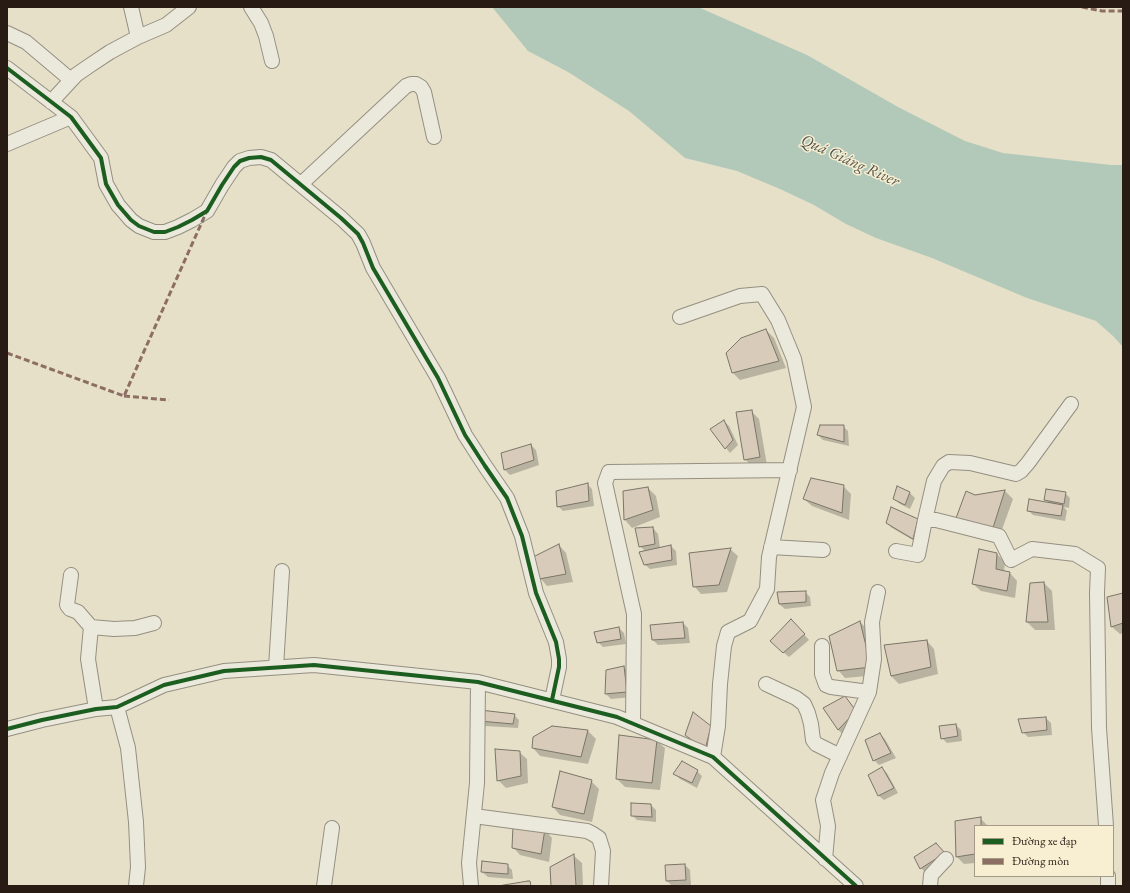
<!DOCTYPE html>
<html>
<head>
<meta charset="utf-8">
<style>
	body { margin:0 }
	#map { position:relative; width:1130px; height:893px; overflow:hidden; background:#e7e0c8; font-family:"EB Garamond",serif }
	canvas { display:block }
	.frame { position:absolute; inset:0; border:8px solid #281b13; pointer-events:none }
	.legend { position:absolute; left:974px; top:825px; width:140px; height:52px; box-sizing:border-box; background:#f8efd3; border:1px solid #a59a86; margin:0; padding:5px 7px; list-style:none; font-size:12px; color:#281b13 }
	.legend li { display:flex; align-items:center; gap:8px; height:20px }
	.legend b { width:20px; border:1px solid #a59a86 }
</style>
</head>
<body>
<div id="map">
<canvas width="1130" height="893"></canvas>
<div class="frame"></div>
<ul class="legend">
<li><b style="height:5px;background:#1b5e20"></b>Đường xe đạp</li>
<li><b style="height:5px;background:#8d6e63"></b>Đường mòn</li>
</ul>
</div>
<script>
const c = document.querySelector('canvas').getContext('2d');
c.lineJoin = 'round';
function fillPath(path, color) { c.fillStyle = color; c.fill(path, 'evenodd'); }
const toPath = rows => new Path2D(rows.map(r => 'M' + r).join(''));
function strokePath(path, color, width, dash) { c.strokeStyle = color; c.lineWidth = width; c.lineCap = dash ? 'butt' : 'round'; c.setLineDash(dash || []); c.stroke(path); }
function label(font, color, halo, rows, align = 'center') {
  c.font = font + ' "EB Garamond",serif'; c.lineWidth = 3; c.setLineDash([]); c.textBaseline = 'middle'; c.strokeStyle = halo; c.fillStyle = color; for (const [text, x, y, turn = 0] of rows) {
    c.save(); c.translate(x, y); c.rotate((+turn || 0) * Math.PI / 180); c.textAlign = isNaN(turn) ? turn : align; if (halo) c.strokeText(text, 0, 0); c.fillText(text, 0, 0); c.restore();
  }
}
fillPath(toPath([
	[492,7,698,7,807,55,898,107,965,141,1003,153,1111,165,1123,165,1123,347,1113,336,1096,321,1027,298,932,258,876,238,846,224,814,205,780,189,737,171,685,158,629,111,568,72,528,51]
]), '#b2c9b9');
fillPath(toPath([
	[766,330,774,338,786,368,740,380,733,373],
	[751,411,759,419,767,465,752,467,745,459],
	[724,421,729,426,738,445,730,453,711,429],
	[843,426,848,431,849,446,823,440,818,435],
	[531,445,536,450,539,465,510,475,505,470,502,454],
	[587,484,592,489,594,506,563,511,558,506],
	[843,486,851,494,849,520,812,506,804,499],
	[648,488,656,496,660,517,632,528,625,520,624,491],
	[1005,491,1013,499,999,538,974,496],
	[910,493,915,498,910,509,900,504,894,499],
	[1065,493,1070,498,1069,508,1064,507,1067,511,1065,521,1033,515,1028,510,1049,503,1045,500],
	[917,520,922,525,918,543,892,528,887,523],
	[653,528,658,534,660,548,671,546,676,551,677,565,650,569,644,564,645,551,640,546],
	[559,545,566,553,573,582,547,586,540,578],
	[730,549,738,556,727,592,701,594,694,586],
	[997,554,1005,562,1004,572,1010,573,1017,581,1015,598,981,591,973,584],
	[1044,583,1052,591,1055,630,1035,630,1027,622],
	[805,592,810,597,811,606,785,609,779,604],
	[1123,594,1123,633,1120,634,1112,627,1109,598],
	[860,622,868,630,879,675,845,678,838,670],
	[683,623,688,628,690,643,658,645,653,640],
	[796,625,809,640,789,657,776,646],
	[619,628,624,633,626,644,603,647,598,642],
	[927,641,934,649,938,674,899,684,891,676,885,646],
	[624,667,629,672,632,697,611,699,606,694,607,671],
	[845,697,863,719,846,737,838,730,824,708],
	[514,715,519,720,518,728,485,726,480,721],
	[1046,718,1051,723,1052,735,1028,737,1023,732],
	[956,725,961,730,962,741,947,743,942,738],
	[552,727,588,731,596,739,588,764,540,756,533,748],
	[710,727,718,735,713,757,694,743,686,735],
	[880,734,885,739,896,758,879,765,874,760],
	[657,741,665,748,660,790,625,787,617,779],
	[519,752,527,759,528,783,506,788,498,780],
	[882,768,887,773,898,793,884,800,879,796],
	[697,771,702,776,697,788,680,779,675,774],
	[591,781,599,789,592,822,560,815,553,807],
	[651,805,656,810,656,822,637,820,632,815],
	[980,818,988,826,975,826,975,863,964,864,957,857,956,822],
	[545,830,552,838,549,862,520,855,513,847],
	[936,844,949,858,926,873,921,868],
	[574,856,582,863,583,886,552,886],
	[507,865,512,870,513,879,488,877,482,872],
	[685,865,690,870,691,885,672,886,667,881,666,866]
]), '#0003');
const building = toPath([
	[766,329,779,361,732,373,726,353,741,338,766,329],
	[752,410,760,457,744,460,736,412,752,410],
	[724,420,733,440,725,449,710,429,724,420],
	[820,425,844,425,844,442,817,435,820,425],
	[531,444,534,460,504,470,501,453,531,444],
	[811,478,844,485,842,513,803,499,811,478],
	[588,483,589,501,557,507,556,491,588,483],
	[897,486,910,492,905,505,893,499,897,486],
	[648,487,653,510,624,520,623,491,648,487],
	[1046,489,1066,492,1064,504,1044,500,1046,489],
	[1005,490,992,531,955,521,966,491,975,495,1005,490],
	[1029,499,1063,505,1061,516,1027,511,1029,499],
	[891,507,918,519,913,539,886,523,891,507],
	[653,527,655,544,639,547,635,528,653,527],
	[559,544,566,574,539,579,533,557,559,544],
	[671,545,672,560,644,565,639,552,671,545],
	[731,548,719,585,693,587,689,553,731,548],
	[979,549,997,553,996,569,1010,572,1007,591,972,584,979,549],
	[1044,582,1048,622,1026,622,1030,583,1044,582],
	[806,591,806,602,779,604,777,592,806,591],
	[1123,593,1123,623,1111,627,1107,597,1123,593],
	[791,619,805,634,783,653,770,641,791,619],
	[860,621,871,667,837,671,829,636,860,621],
	[683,622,685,638,652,640,650,625,683,622],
	[619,627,621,639,597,643,594,632,619,627],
	[927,640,931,667,891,676,884,645,927,640],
	[624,666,627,692,605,694,606,670,624,666],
	[845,696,856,711,838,730,823,708,845,696],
	[480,710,515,714,513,724,479,721,480,710],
	[693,712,711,726,705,750,685,735,693,712],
	[1046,717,1047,730,1022,733,1018,719,1046,717],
	[956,724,958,736,941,739,939,726,956,724],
	[552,726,588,730,581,757,532,748,533,737,552,726],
	[880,733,891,753,873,761,865,740,880,733],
	[619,735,657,740,652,783,616,779,619,735],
	[495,749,520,751,521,776,497,781,495,749],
	[682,761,698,770,692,783,673,774,682,761],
	[882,767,894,788,878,796,868,775,882,767],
	[560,771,592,780,584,814,552,807,560,771],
	[631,803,651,804,652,817,631,816,631,803],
	[981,817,981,826,975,826,975,854,956,857,955,821,981,817],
	[513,826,545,829,541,854,512,848,513,826],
	[936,843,945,853,920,869,914,857,936,843],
	[574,854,576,886,551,886,550,867,574,854],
	[482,861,508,864,508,874,481,872,482,861],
	[685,864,686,880,666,881,665,865,685,864],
	[528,881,530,881,531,886,498,886,528,881]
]);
fillPath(building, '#d9cbba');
strokePath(building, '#7a7568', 1);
const minor = toPath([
	[131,7,138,37],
	[251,7,261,23,266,36,272,61],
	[7,33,26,42,71,80],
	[7,68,71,117,101,158,106,184,118,205,131,220,139,226,154,232,165,232,178,227,192,220,207,211,222,185,234,167,240,161,249,158,261,157,271,160,341,218,358,234,363,243,373,268,438,378,465,435,485,466,507,498,522,536,536,593,556,642,559,659,559,667,552,700],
	[51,102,76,75,89,66,110,52,138,37,166,25,189,7],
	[7,144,71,117],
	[301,184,406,86,411,84,416,84,421,87,424,92,434,137],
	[680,317,740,296,762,294,778,320,794,359,804,407,769,557,767,589,750,621,728,632,724,646,720,684,718,726,713,757],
	[925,520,934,481,943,466,949,462,970,463,1016,474,1021,471,1028,463,1071,404],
	[771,547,823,550],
	[896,551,918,555,925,520,936,520,999,536,1011,560,1032,549,1075,554,1098,568,1097,593,1099,728,1106,826],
	[71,575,67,605,70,609,78,612,91,627,88,659,96,709],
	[91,627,114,629,135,628,154,623],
	[822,646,822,674,826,685,831,687,869,692],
	[276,667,282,571],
	[766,684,796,698,804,704,808,713,811,724,813,740,816,744,840,756],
	[117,707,128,748,136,822,138,867,136,886],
	[633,723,634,614,605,483,609,472,790,470],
	[7,729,42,720,96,709,117,707,164,685,224,671,314,665,478,682,617,717,713,757,856,886],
	[474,816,587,831,593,834,599,838,603,851,601,886],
	[825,859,828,826,823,800,832,773,869,692,874,659,872,622,878,592],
	[1108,876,1108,886],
	[324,886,332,828],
	[471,886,469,863,477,783,478,682],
	[930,886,931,875,946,859]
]);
strokePath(minor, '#948f81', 16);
strokePath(minor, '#ebe8dc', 14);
strokePath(toPath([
	[1082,7,1102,11,1123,11],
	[7,353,124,396,206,213],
	[124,396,169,400]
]), '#8d6e63', 3, [6, 3]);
strokePath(toPath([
	[7,68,71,117,101,158,106,184,118,205,131,220,139,226,154,232,165,232,178,227,192,220,207,211,222,185,234,167,240,161,249,158,261,157,271,160,341,218,358,234,363,243,373,268,438,378,465,435,485,466,507,498,522,536,536,593,556,642,559,659,559,667,552,700],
	[7,729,42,720,96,709,117,707,164,685,224,671,314,665,478,682,617,717,713,757,856,886]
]), '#1b5e20', 4);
label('italic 16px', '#51544b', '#f8efd3', [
	["Quá Giáng River",850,161,24]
]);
</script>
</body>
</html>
